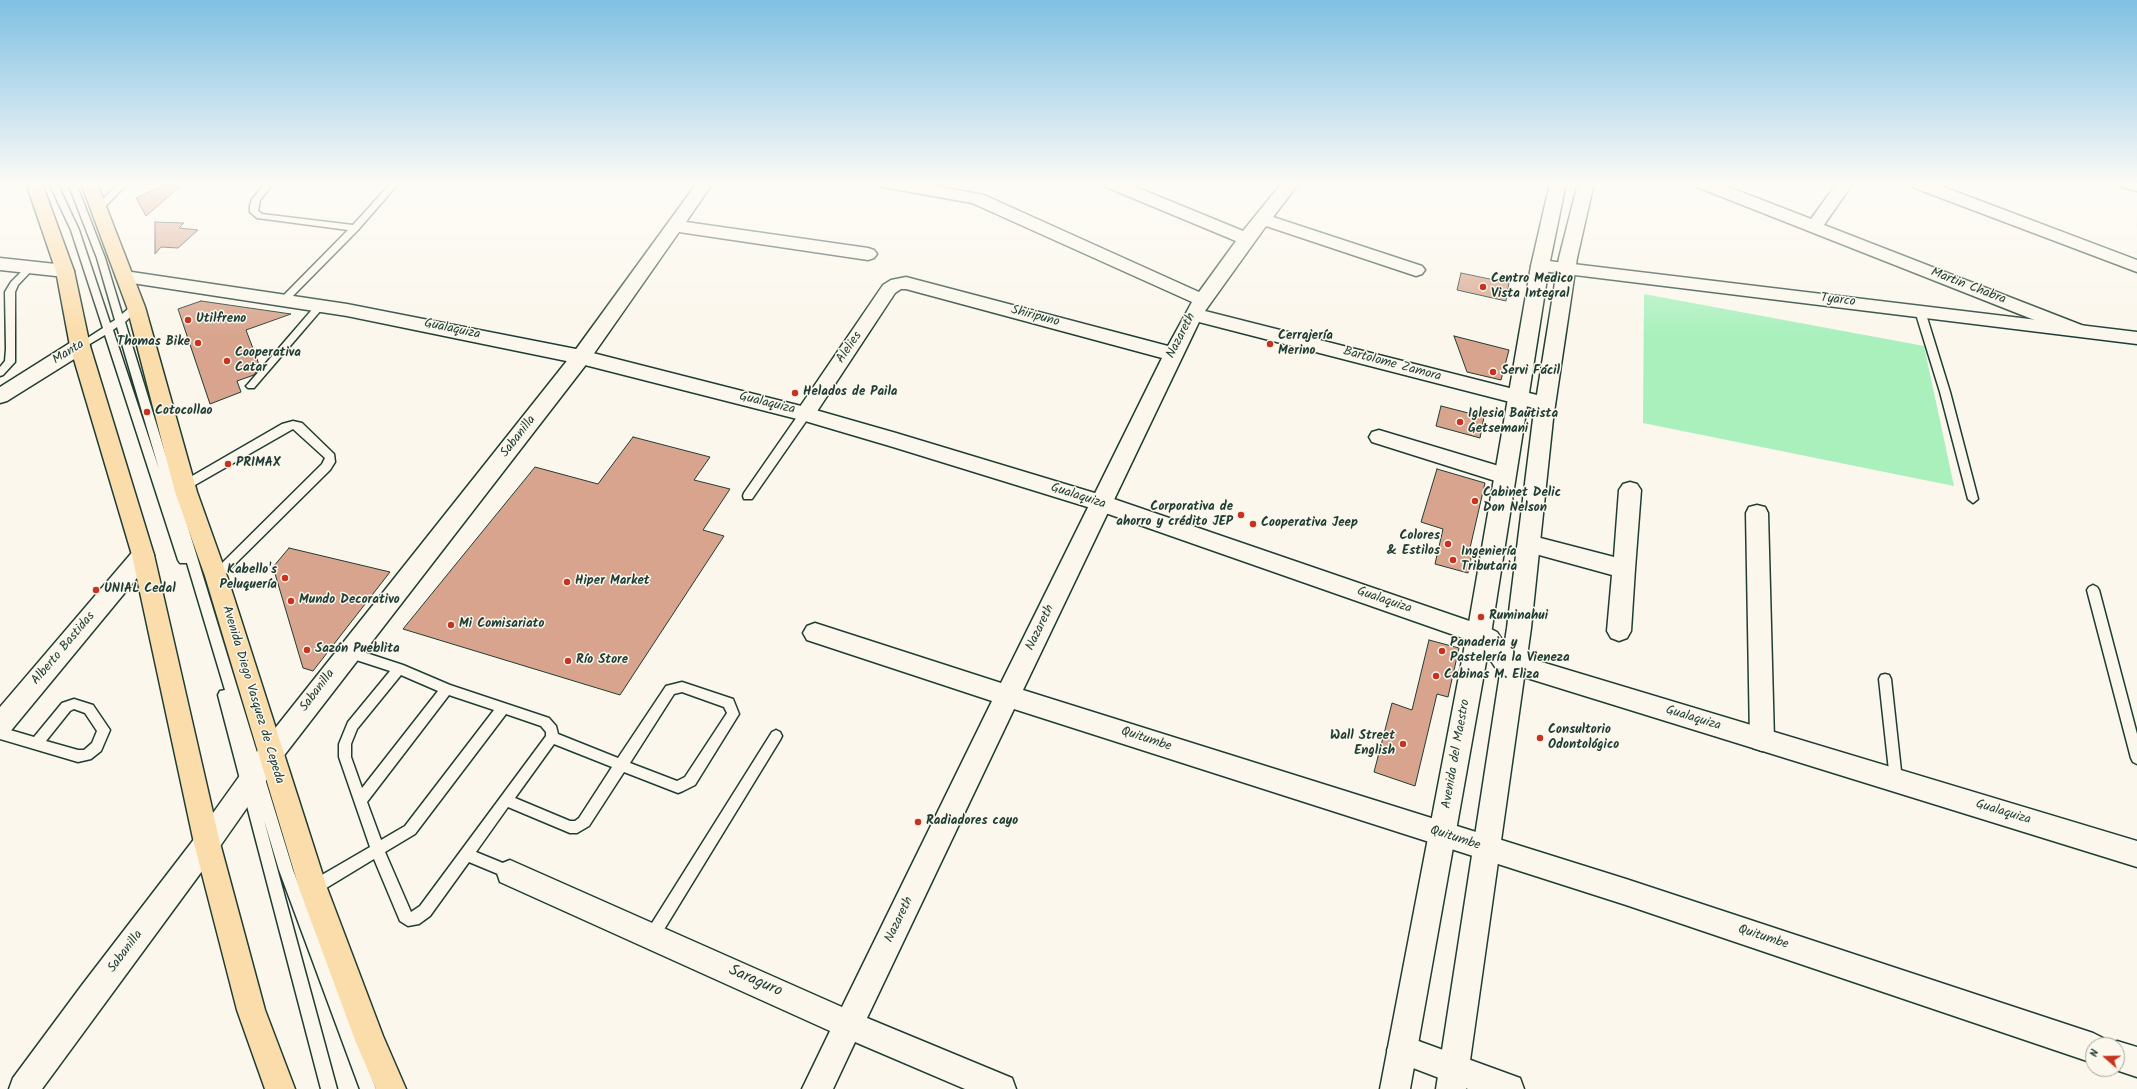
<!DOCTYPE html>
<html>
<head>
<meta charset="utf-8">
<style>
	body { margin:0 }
	#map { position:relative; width:2137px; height:1089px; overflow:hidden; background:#fbf7ec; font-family:Kalam,sans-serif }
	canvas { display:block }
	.north { position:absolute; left:2085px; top:1037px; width:40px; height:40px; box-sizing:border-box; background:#fbf7ec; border:1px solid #a3ada2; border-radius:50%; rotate:290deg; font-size:11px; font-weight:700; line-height:16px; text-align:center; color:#1f3d34 }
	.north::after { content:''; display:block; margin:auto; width:14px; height:18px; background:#c8321e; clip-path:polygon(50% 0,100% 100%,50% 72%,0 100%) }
</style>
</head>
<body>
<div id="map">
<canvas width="2137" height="1089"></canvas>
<div class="north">N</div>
</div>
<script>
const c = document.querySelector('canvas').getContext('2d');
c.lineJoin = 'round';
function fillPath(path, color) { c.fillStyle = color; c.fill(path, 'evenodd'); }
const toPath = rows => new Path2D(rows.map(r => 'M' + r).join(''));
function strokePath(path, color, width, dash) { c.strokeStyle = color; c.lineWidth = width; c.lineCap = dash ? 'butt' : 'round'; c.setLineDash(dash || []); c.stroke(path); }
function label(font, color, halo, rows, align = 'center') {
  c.font = font + ' Kalam,sans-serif'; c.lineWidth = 3; c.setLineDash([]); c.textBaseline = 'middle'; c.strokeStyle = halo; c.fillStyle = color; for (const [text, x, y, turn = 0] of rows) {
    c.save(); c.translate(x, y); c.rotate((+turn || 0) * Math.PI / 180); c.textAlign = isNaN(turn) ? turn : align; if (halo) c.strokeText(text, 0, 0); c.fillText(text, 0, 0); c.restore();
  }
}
fillPath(toPath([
	[1644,294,1924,346,1954,486,1643,423]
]), '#a9f0bc');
const building = toPath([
	[169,183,184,183,146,216,136,198,169,183],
	[155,222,184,223,179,228,198,230,178,248,161,247,155,254,155,222],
	[1461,273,1509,283,1506,301,1457,290,1461,273],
	[201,301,291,314,246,330,260,367,254,375,237,381,241,392,210,404,178,309,201,301],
	[1454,336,1509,350,1501,380,1467,372,1454,336],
	[1441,406,1484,417,1480,438,1436,426,1441,406],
	[633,437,710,457,694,480,730,489,703,530,724,536,620,695,403,629,535,467,598,484,633,437],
	[1437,469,1485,483,1470,548,1473,549,1468,573,1435,564,1443,529,1421,522,1437,469],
	[289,548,390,572,313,671,303,668,273,567,289,548],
	[1429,640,1459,648,1448,697,1437,694,1415,786,1374,772,1392,703,1412,710,1429,640]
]);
fillPath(building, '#d8a48d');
strokePath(building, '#1f3d34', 1);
const service = toPath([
	[49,183,57,183,79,230,110,323,115,320,97,258,68,183,76,183,105,258,122,314,133,305,139,305,141,307,125,322,293,870,376,1089,360,1089,279,870,264,820,337,1089,321,1089,218,695,220,691,225,690,187,563,180,563,178,560,105,335,83,348,77,348,75,346,103,328,71,230,49,183],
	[117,327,159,469,113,330,117,327],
	[119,183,128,183,102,210,96,210,96,206,119,183],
	[266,183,274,183,260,200,258,211,262,214,353,225,391,183,399,183,358,230,287,302,284,303,279,300,281,298,348,230,257,218,250,212,250,206,252,199,266,183],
	[31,264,35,267,18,285,15,292,15,362,3,375,0,376,0,367,5,361,6,349,5,292,11,282,28,265,31,264],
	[319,304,322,305,322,309,254,388,248,388,246,386,248,384,316,305,319,304],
	[1920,308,1925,311,1950,392,1978,499,1973,503,1968,499,1940,392,1915,311,1920,308],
	[805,410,809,411,810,414,809,417,752,499,744,499,743,496,744,493,801,411,805,410],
	[293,421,302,423,334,454,335,462,330,470,220,579,212,579,210,576,212,573,322,464,325,458,293,429,188,489,184,490,179,486,180,483,282,424,293,421],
	[2093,585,2097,587,2099,590,2137,734,2137,764,2133,762,2131,758,2087,590,2089,587,2093,585],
	[348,647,403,665,450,685,549,718,556,726,558,734,618,758,666,686,682,682,733,699,739,714,695,785,683,791,678,793,624,772,589,826,577,833,570,833,508,807,476,852,515,868,517,873,515,878,510,879,469,862,430,916,419,924,408,926,400,921,374,859,318,893,313,895,308,893,306,888,308,883,370,847,339,757,339,744,348,722,390,671,344,656,342,652,344,648,348,647],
	[401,675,438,691,362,788,351,757,351,744,357,729,401,675],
	[682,692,724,707,727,713,685,777,677,781,630,763,674,694,682,692],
	[449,695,494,710,405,826,381,840,367,802,449,695],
	[506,714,541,726,546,732,546,736,420,906,411,912,385,852,415,834,506,714],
	[554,744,612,767,579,818,575,821,570,821,515,798,554,744],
	[1885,674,1889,675,1891,679,1902,780,1901,784,1896,786,1891,784,1890,780,1879,679,1881,675,1885,674],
	[74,699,93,705,110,730,101,751,91,759,78,762,0,739,0,727,34,737,62,703,74,699],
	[74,709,85,713,97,731,92,743,84,750,78,750,46,741,70,711,74,709],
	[776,730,780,732,782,736,780,740,657,941,652,943,647,941,645,936,647,931,772,732,776,730]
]);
const minor = toPath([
	[697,183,713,183,686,222,868,248,874,250,877,254,874,258,868,260,679,232,588,362,279,762,216,852,42,1089,9,1089,13,1078,82,985,198,834,261,746,574,352,697,183],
	[880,183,919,183,984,195,1199,292,1236,241,1106,187,1104,183,1126,183,1243,231,1282,183,1299,183,1273,217,1422,266,1425,270,1422,274,1416,276,1266,226,1205,311,1545,397,1552,399,1555,404,1552,409,1545,411,1199,322,1023,690,1626,879,2093,1033,2103,1038,2107,1045,2093,1045,2093,1063,1626,905,1014,709,867,1018,1012,1078,1016,1089,965,1089,855,1042,833,1089,802,1089,830,1031,500,882,497,873,500,864,510,860,842,1007,992,701,807,640,803,633,807,626,815,623,1001,683,1162,358,906,289,901,289,895,293,812,419,805,421,798,419,795,414,883,285,891,280,906,277,1168,346,1192,302,972,203,888,188,882,187,880,183],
	[1695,183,1718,183,1811,219,1837,183,1853,183,1824,225,2084,326,2086,330,2084,334,2077,336,2070,334,1697,187,1695,183],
	[1910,183,1933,183,2137,260,2137,272,1912,187,1910,183],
	[2119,183,2137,183,2137,191,2121,187,2119,183],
	[0,258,65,265,71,267,74,271,71,275,65,277,0,270,0,258],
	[80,340,87,341,90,346,87,351,7,401,0,403,0,387,73,341,80,340],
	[1379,430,1512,470,1515,476,1512,482,1505,484,1372,442,1369,437,1372,432,1379,430],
	[1630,482,1637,484,1641,490,1635,569,1631,631,1627,638,1619,641,1611,638,1607,631,1612,575,1521,550,1518,544,1521,538,1529,535,1614,557,1619,490,1623,484,1630,482],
	[1757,505,1765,507,1768,513,1774,740,1771,748,1762,751,1753,748,1750,740,1746,513,1749,507,1757,505],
	[143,546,151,549,154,555,151,561,9,733,0,736,0,707,135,549,143,546],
	[1402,1035,1520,1078,1524,1089,1468,1089,1392,1060,1387,1050,1392,1040,1402,1035],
	[2117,1041,2137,1047,2137,1077,2113,1069,2117,1069,2117,1045,2108,1045,2117,1041]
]);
const tertiary = toPath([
	[1540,260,2137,332,2137,344,1534,270,1531,266,1534,262,1540,260],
	[125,271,347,304,581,350,805,407,896,433,1108,497,1487,627,1497,632,1511,653,1515,654,2137,841,2137,867,1514,674,1495,667,1481,646,1471,641,1094,509,893,447,805,421,581,364,347,316,119,281,116,277,119,273,125,271]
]);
const secondary = toPath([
	[1550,183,1566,183,1549,266,1491,634,1410,1089,1380,1089,1467,634,1531,266,1550,183],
	[1578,183,1594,183,1577,258,1553,419,1531,628,1466,1089,1436,1089,1507,628,1533,419,1559,258,1578,183]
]);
const primary = toPath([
	[26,183,42,183,74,271,90,346,154,555,220,843,265,1010,295,1089,265,1089,237,1010,194,843,132,555,70,346,56,271,26,183],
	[81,183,97,183,145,307,197,492,227,576,327,888,383,1036,406,1089,376,1089,355,1040,299,888,205,576,175,492,127,307,81,183]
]);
strokePath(service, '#1f3d34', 3);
strokePath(minor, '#1f3d34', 3);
strokePath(tertiary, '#1f3d34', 3);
strokePath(secondary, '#1f3d34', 3);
strokePath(primary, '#1f3d34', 3);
fillPath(service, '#fbf7ec');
fillPath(minor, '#fbf7ec');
fillPath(tertiary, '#fbf7ec');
fillPath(secondary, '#fbf7ec');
fillPath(primary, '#fbddab');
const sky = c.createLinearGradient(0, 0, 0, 335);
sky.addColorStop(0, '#7fc0e3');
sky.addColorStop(0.55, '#fdfbf6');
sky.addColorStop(1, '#fdfbf600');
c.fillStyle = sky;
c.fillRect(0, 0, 2137, 335);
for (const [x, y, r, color] of [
	[1483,287,4,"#c8321e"],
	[188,320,4,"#c8321e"],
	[198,343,4,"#c8321e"],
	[1270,344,4,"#c8321e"],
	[227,361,4,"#c8321e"],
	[1493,372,4,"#c8321e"],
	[795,393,4,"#c8321e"],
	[147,412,4,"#c8321e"],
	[1460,422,4,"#c8321e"],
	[228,464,4,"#c8321e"],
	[1475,501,4,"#c8321e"],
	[1241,515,4,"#c8321e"],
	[1253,524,4,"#c8321e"],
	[1448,544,4,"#c8321e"],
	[1453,560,4,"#c8321e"],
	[285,578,4,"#c8321e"],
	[567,582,4,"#c8321e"],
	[96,590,4,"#c8321e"],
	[291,601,4,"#c8321e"],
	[1481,617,4,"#c8321e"],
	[451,625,4,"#c8321e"],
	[307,650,4,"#c8321e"],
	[1442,651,4,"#c8321e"],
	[568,661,4,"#c8321e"],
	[1436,676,4,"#c8321e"],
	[1540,738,4,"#c8321e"],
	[1403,744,4,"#c8321e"],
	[918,822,4,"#c8321e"]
]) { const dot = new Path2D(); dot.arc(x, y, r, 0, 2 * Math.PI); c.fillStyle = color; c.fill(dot); strokePath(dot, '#fbf7ec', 1.5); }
label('bold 13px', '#1f3d34', '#fbf7ec', [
	["Centro Medico",1491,280],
	["Vista Integral",1491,295],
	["Utilfreno",196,320],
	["Cerrajería",1278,337],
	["Merino",1278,352],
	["Thomas Bike",190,343,"right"],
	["Cooperativa",235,354],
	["Catar",235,369],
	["Servi Fácil",1501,372],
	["Helados de Paila",803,393],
	["Cotocollao",155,412],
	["Iglesia Bautista",1468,415],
	["Getsemani",1468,430],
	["PRIMAX",236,464],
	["Cabinet Delic",1483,494],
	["Don Nelson",1483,509],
	["Corporativa de",1233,508,"right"],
	["ahorro y crédito JEP",1233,523,"right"],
	["Cooperativa Jeep",1261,524],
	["Colores",1440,537,"right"],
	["& Estilos",1440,552,"right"],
	["Ingeniería",1461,553],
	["Tributaria",1461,568],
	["Kabello's",277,571,"right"],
	["Peluquería",277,586,"right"],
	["Hiper Market",575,582],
	["UNIAL Cedal",104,590],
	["Mundo Decorativo",299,601],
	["Ruminahui",1489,617],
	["Mi Comisariato",459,625],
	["Panaderia y",1450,644],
	["Pastelería la Vieneza",1450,659],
	["Sazón Pueblita",315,650],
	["Río Store",576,661],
	["Cabinas M. Eliza",1444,676],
	["Consultorio",1548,731],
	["Odontológico",1548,746],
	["Wall Street",1395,737,"right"],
	["English",1395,752,"right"],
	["Radiadores cayo",926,822]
], 'left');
label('13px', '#1f3d34', '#fbf7ec', [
	["Martin Chabra",1968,287,21],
	["Tyarco",1838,301,7],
	["Shiripuno",1035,317,15],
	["Gualaquiza",452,330,12],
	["Nazareth",1182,336,-63],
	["Alelies",850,348,-56],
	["Manta",69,353,-32],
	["Bartolome Zamora",1392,365,15],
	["Gualaquiza",767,404,14],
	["Sabanilla",519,437,-52],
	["Gualaquiza",1078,497,18],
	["Gualaquiza",1384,601,19],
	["Nazareth",1041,628,-64],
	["Alberto Bastidas",64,649,-50],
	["Sabanilla",318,691,-53],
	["Avenida Diego Vasquez de Cepeda",252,695,73],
	["Gualaquiza",1693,719,17],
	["Quitumbe",1146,740,18],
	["Avenida del Maestro",1457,754,-80],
	["Gualaquiza",2003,813,17],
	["Quitumbe",1455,839,18],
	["Nazareth",900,920,-64],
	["Quitumbe",1763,938,18],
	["Sabanilla",126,952,-53]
]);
label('16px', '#1f3d34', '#fbf7ec', [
	["Saraguro",755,982,24]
]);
</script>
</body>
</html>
